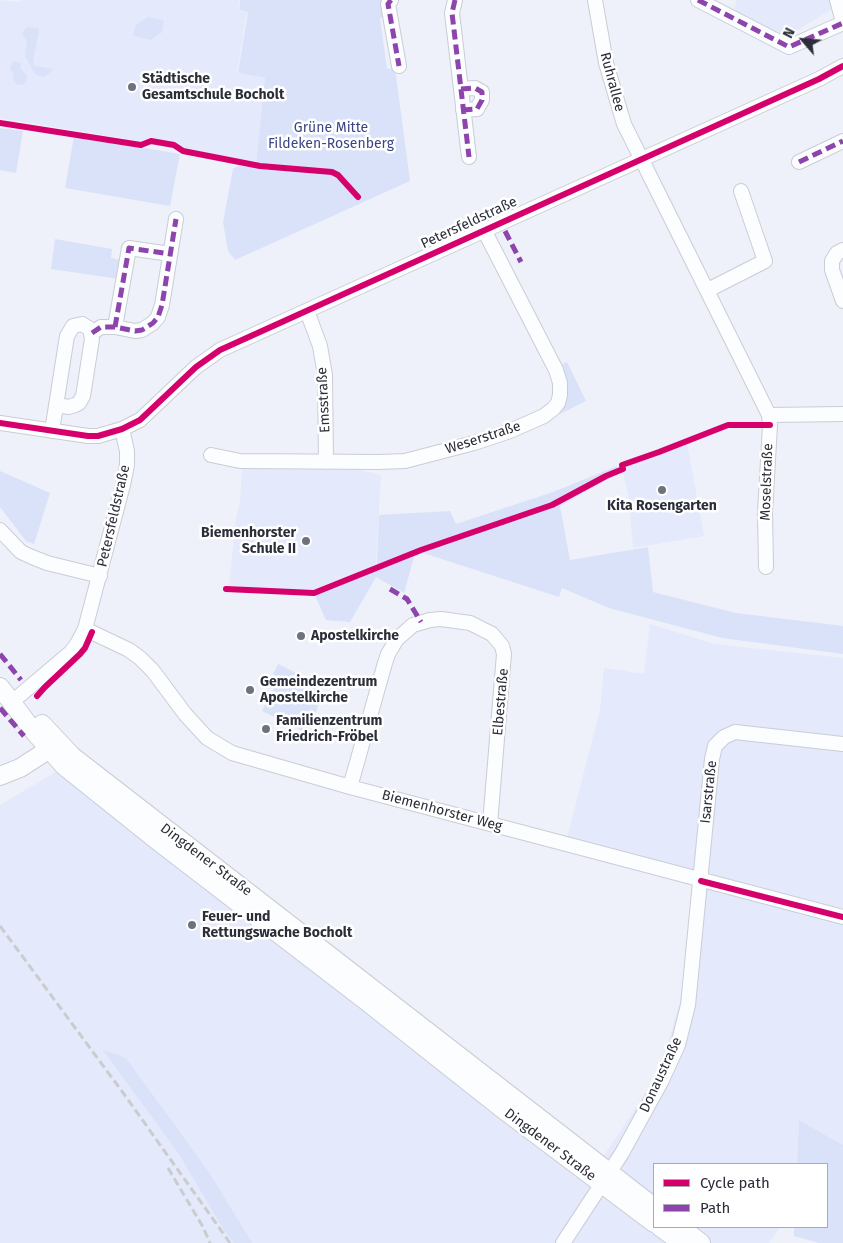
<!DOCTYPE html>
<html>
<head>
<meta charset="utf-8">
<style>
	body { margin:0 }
	#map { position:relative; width:843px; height:1243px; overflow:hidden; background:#eef1f9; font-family:"Fira Sans",sans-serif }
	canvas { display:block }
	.legend { position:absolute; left:653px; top:1163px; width:175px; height:65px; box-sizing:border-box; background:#fff; border:1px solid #aaabaf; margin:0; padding:6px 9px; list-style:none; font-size:15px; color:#2b2e38 }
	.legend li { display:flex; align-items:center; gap:10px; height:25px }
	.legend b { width:25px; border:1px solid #aaabaf }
	.north { position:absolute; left:778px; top:15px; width:50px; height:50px; -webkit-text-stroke:4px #fff; paint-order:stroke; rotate:297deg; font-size:14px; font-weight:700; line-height:20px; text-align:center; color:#2b2e38 }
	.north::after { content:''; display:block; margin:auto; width:18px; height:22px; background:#2b2e38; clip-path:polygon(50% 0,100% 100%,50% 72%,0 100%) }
</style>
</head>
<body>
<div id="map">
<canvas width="843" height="1243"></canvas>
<ul class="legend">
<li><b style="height:6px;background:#d6006c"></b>Cycle path</li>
<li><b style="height:6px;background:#8e44ad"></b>Path</li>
</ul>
<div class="north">N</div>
</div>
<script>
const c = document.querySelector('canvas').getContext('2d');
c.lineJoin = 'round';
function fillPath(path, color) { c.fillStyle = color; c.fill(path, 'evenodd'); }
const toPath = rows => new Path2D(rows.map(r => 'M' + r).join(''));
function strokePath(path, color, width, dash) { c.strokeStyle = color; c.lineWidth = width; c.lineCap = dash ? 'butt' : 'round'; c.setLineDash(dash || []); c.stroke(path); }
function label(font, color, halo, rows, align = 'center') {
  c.font = font + ' "Fira Sans",sans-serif'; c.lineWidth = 5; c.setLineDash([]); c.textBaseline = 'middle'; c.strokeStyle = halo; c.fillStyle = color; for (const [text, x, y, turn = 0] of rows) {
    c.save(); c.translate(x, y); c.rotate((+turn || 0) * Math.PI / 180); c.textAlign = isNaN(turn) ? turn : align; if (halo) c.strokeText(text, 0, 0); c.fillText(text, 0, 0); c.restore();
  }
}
fillPath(toPath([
	[0,0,20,2,21,0,239,0,238,11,247,12,237,73,265,78,262,96,267,109,257,162,185,149,176,143,148,138,140,141,0,118],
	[737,0,843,0,843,2,787,37,733,12],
	[687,443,704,536,633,548,629,499,623,471,626,469,625,466],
	[242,469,359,470,381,475,376,564,313,590,229,587,236,518,240,503],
	[650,624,714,644,843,658,843,1145,799,1120,797,1164,654,1164,654,1227,780,1227,769,1243,0,1243,0,805,74,761,597,1166,659,1073,680,1002,690,926,694,878,566,842,600,710,604,668,644,674]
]), '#e4e9fb');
fillPath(toPath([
	[240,0,384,0,387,16,380,18,387,69,395,68,410,181,235,260,228,251,223,222,233,169,238,166,256,167,265,78,238,73,248,12,239,10],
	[148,17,164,20,162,32,151,40,133,36,136,25],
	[29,27,39,29,33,63,35,66,54,69,44,77,36,75,25,56,27,41,22,34,26,28],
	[14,61,21,63,20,67,27,77,26,82,23,85,16,84,14,81,13,72,10,69,12,63],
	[0,128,23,131,16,173,0,170],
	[74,136,180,154,170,206,65,188],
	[55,239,112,249,111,258,121,260,119,279,51,269],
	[567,362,586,401,560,414,559,411,567,392,567,386,566,379,560,365],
	[617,466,620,472,560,506,570,560,648,547,653,592,736,613,843,626,843,654,722,638,609,608,562,588,559,597,423,553,414,557,404,593,376,577,350,622,326,620,313,591,377,564,379,515,450,511,456,524,553,492],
	[0,471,50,493,34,544,26,541,0,507],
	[278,664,314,682,320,691,320,700,316,712,305,732,262,711,279,678,273,674],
	[103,1050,126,1058,210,1174,252,1243,234,1243,224,1230,179,1154],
	[799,1120,843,1145,843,1243,819,1243,794,1236,794,1227,827,1227,827,1164,797,1164]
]), '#dae2f9');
const minor = toPath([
	[391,0,388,4,399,66],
	[455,0,452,13,469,157],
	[595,0,606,63,624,124,769,415,770,425,765,513,766,567],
	[698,0,789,47,843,23],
	[837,0,843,22],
	[461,89,475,88,482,92,482,100,477,109,463,110],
	[799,162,843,141],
	[843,250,837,253,832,261,832,270,843,301],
	[708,290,765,261,741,191],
	[307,311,320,346,325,375,326,462],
	[115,327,129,248,170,254],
	[92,333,101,327,115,327,135,331,142,330,153,323,158,317,162,305,176,219],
	[769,415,843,414],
	[0,423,88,436,98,436,122,429,140,420,196,367,220,350,819,79,843,66],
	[52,431,67,336,73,326,82,324,90,329,92,339,83,396,79,403,75,405,69,407,56,405],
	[211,455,240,461,378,462,405,461,474,443,510,431,544,416,553,409,558,403,560,395,560,383,556,370,484,230],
	[0,530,21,552,32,557,47,563,100,576],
	[85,629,129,650,140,658,153,671,185,714,207,738,232,753,350,787,843,917],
	[19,696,71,652,77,644,85,629,123,485,127,465,127,451,122,429],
	[350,787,385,663,388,654,397,639,413,625,430,620,441,619,470,623,492,634,502,646,504,654,490,824],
	[563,1243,622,1153,661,1082,678,1045,688,1005,712,759,715,746,724,737,735,732,843,744]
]);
const major = toPath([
	[0,687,31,728,64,766,159,842,365,1000,500,1107,654,1223],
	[42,724,72,756,654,1207],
	[0,776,20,768,59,743],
	[660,1227,682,1243],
	[680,1227,701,1243]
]);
strokePath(minor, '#cacdd5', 16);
strokePath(major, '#cacdd5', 20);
strokePath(minor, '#fcfdfe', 14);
strokePath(major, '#fcfdfe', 18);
strokePath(toPath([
	[0,926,121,1090,230,1243],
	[168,1168,203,1227,210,1243]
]), '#cbccce', 3, [8, 4]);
strokePath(toPath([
	[391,0,388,4,399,66],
	[455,0,452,13,469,157],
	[698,0,789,47,843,23],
	[461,89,475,88,482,92,482,100,477,109,463,110],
	[799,162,843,141],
	[505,231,521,262],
	[115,327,129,248,170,254],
	[92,333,101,327,115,327,135,331,142,330,153,323,158,317,162,305,176,219],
	[390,589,407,599,421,622],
	[0,654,21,680],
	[0,708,24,736]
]), '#8e44ad', 5, [10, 5]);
strokePath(toPath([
	[0,123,141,145,151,141,174,145,183,151,260,166,332,172,338,175,358,197],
	[0,423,88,436,98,436,122,429,140,420,196,367,220,350,819,79,843,66],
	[226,589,314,593,421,550,552,505,606,476,623,469,622,465,659,452,728,425,770,425],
	[37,696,45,687,80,654,85,648,92,632],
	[701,881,843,917]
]), '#d6006c', 6);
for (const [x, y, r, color] of [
	[132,87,5,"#6f727c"],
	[662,490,5,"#6f727c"],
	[306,541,5,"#6f727c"],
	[301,636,5,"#6f727c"],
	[250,690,5,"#6f727c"],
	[266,729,5,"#6f727c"],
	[192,925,5,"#6f727c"]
]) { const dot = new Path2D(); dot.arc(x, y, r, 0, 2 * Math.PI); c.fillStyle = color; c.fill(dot); strokePath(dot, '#fff', 2); }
label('bold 14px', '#2b2e38', '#fff', [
	["Städtische",142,79],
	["Gesamtschule Bocholt",142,95],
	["Kita Rosengarten",662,506,"center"],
	["Biemenhorster",296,533,"right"],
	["Schule II",296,549,"right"],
	["Apostelkirche",311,636],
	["Gemeindezentrum",260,682],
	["Apostelkirche",260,698],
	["Familienzentrum",276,721],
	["Friedrich-Fröbel",276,737],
	["Feuer- und",202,917],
	["Rettungswache Bocholt",202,933]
], 'left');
label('14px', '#2b2e38', '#fff', [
	["Ruhrallee",612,82,75],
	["Petersfeldstraße",469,223,-25],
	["Emsstraße",324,400,-93],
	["Weserstraße",483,438,-18],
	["Moselstraße",767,482,-88],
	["Petersfeldstraße",114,516,-77],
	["Elbestraße",501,702,-85],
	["Isarstraße",709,792,-84],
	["Biemenhorster Weg",442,811,15],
	["Dingdener Straße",206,860,37],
	["Donaustraße",661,1075,-65],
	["Dingdener Straße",550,1145,37]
]);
label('14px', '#3a4683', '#fff', [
	["Grüne Mitte",331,128],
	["Fildeken-Rosenberg",331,144]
]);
</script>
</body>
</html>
